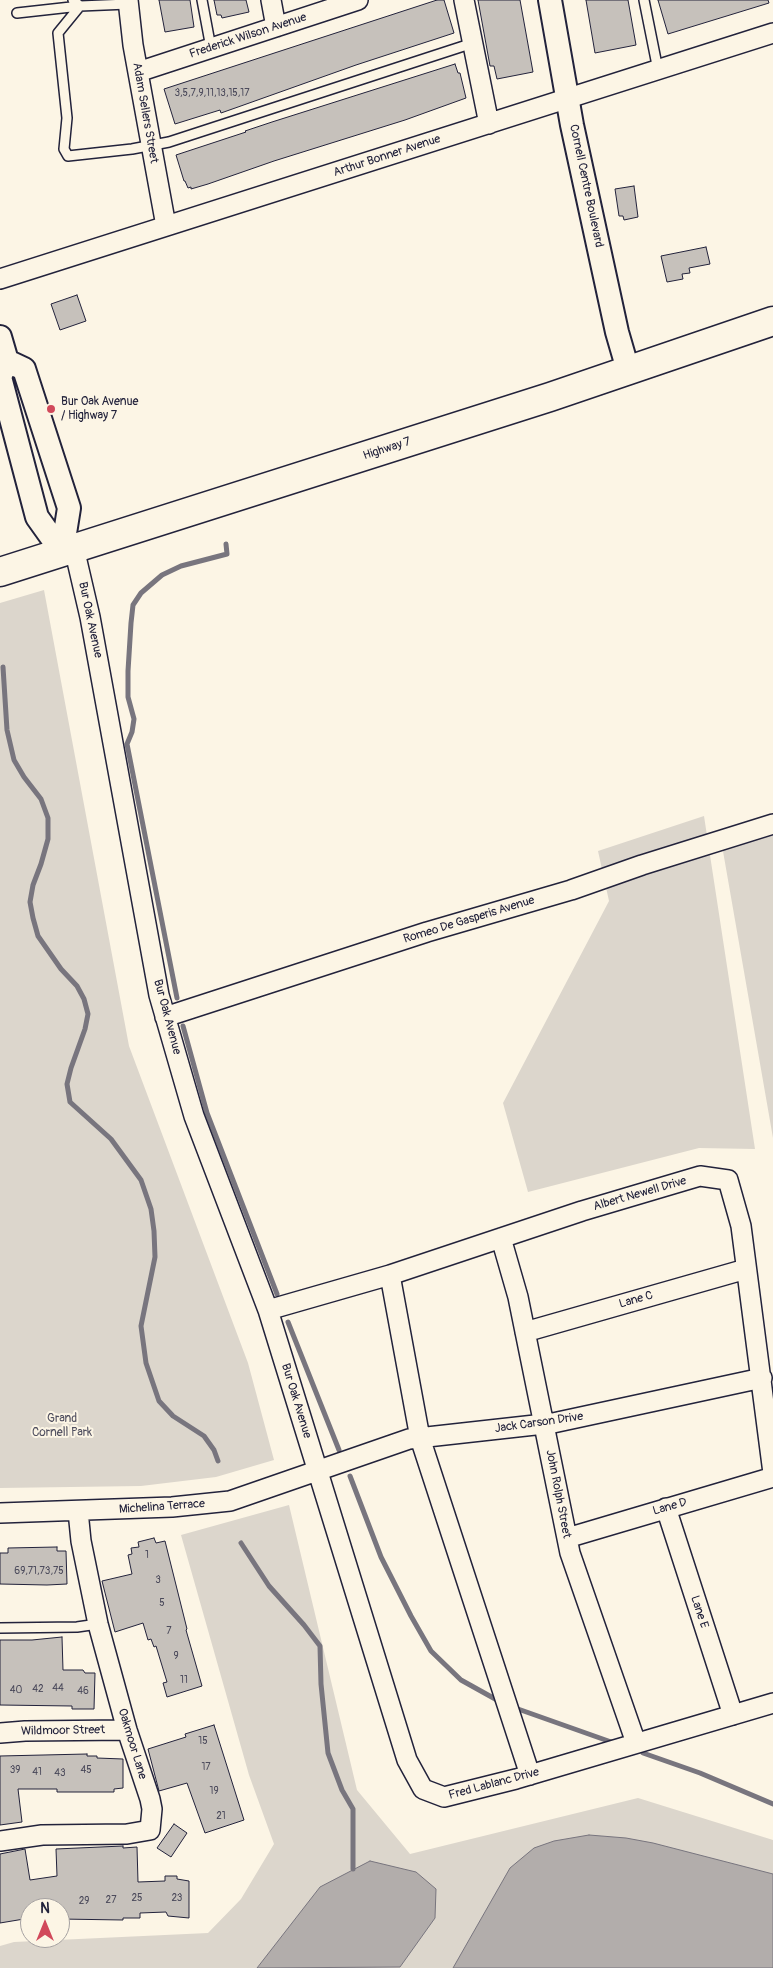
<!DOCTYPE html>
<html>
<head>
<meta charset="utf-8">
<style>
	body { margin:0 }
	#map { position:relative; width:773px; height:1968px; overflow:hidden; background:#fcf5e5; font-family:Pangolin,sans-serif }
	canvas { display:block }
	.north { position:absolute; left:20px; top:1898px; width:50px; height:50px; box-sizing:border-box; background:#fcf5e5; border:1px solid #a5a1a1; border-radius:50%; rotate:0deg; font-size:14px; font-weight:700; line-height:20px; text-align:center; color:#22223b }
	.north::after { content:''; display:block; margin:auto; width:18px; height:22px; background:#d1495b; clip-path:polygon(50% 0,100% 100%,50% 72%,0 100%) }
</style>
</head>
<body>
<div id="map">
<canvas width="773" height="1968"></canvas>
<div class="north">N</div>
</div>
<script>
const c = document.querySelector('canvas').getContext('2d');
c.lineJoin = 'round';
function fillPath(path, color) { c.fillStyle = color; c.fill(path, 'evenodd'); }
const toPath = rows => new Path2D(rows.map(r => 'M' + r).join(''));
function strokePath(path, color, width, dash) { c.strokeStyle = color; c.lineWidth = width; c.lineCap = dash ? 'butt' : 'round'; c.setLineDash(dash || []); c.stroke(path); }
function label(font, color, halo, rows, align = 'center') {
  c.font = font + ' Pangolin,sans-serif'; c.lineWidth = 4; c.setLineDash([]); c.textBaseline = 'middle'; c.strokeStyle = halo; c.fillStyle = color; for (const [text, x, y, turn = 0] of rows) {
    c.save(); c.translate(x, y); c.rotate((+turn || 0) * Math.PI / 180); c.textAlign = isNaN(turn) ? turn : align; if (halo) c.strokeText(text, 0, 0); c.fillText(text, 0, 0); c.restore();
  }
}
fillPath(toPath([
	[44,590,129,1046,248,1363,274,1460,216,1477,141,1486,0,1488,0,603],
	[704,816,755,1149,699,1148,528,1192,503,1103,609,901,598,851],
	[773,817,773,1138,720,834],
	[289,1505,357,1790,410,1854,638,1798,773,1840,773,1968,0,1968,0,1946,14,1942,208,1933,241,1899,274,1844,249,1775,181,1535]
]), '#dcd6cc');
const water = toPath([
	[589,1835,626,1838,653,1843,773,1874,773,1968,453,1968,510,1868,534,1848,554,1841,589,1835],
	[370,1861,416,1872,436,1889,435,1918,400,1967,257,1968,320,1887,370,1861]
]);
fillPath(water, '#b2adab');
strokePath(water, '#78757e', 1);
strokePath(toPath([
	[3,667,7,730,14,760,24,777,41,799,48,818,48,839,41,864,33,885,30,902,33,918,38,936,61,969,77,986,84,999,88,1014,85,1029,71,1068,67,1084,70,1102,111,1139,141,1180,151,1209,154,1231,155,1257,141,1326,146,1363,159,1401,173,1416,204,1436,214,1450,218,1461],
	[177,998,127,744,132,732,134,719,128,697,128,671,131,623,133,605,141,593,162,575,181,566,227,554,226,544],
	[183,1026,207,1113,277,1294],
	[288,1322,339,1450],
	[350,1476,381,1557,411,1616,431,1651,461,1680,497,1700],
	[241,1543,269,1586,304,1625,320,1646,321,1684,328,1753,342,1790,353,1809,353,1869],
	[518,1709,614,1743],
	[643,1753,700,1773,773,1804]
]), '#78757e', 5);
const building = toPath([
	[159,0,190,0,194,27,165,32,159,0],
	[214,0,246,0,249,12,222,18,221,15,217,15,214,0],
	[437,0,444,0,454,33,356,65,238,107,221,113,220,110,175,124,164,89,437,0],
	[478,0,520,0,533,72,497,79,494,66,490,66,478,0],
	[586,0,628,0,636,45,595,53,586,0],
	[658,0,768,0,769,3,668,34,658,0],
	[455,64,458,73,460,73,466,98,405,120,274,161,208,184,191,189,191,187,188,188,185,181,184,181,176,155,246,132,245,131,272,122,455,64],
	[634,186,638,217,624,220,623,216,619,216,615,189,634,186],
	[706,247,710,264,689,268,690,273,682,274,683,279,667,282,661,256,706,247],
	[77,295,86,321,60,330,51,304,77,295],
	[154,1538,156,1543,165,1541,187,1629,186,1630,202,1686,167,1697,163,1683,167,1682,156,1646,154,1647,151,1639,148,1640,143,1623,115,1632,102,1581,132,1574,128,1555,132,1554,131,1548,139,1547,138,1542,154,1538],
	[57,1547,57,1551,66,1551,67,1584,47,1585,0,1584,0,1553,8,1553,8,1548,57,1547],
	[62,1637,63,1670,83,1670,85,1673,95,1673,94,1709,72,1709,72,1706,0,1705,0,1640,32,1640,62,1637],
	[214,1725,244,1820,205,1833,187,1783,159,1791,148,1749,186,1737,185,1734,214,1725],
	[87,1754,87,1756,97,1756,97,1758,123,1759,123,1788,114,1789,114,1792,57,1792,57,1789,18,1789,22,1822,0,1825,0,1756,87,1754],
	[174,1824,187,1833,171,1857,157,1848,174,1824],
	[123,1846,123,1848,137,1847,138,1882,165,1881,165,1876,177,1876,177,1879,189,1881,189,1918,168,1916,166,1912,140,1913,140,1918,123,1918,123,1920,60,1919,60,1908,30,1908,30,1918,0,1923,0,1854,25,1849,30,1880,57,1876,56,1849,123,1846]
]);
fillPath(building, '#c6c1bb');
strokePath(building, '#22223b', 1);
const service = toPath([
	[73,0,80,6,58,33,67,118,64,149,68,156,132,149,169,142,473,43],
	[202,0,211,48],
	[644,0,658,70],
	[17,13,80,6,128,4],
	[0,1628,77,1627,98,1624]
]);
const minor = toPath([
	[128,0,133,45,166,226],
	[271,0,276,27],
	[464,0,489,124],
	[138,72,358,0],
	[0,279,773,33],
	[74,548,90,617,159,995,194,1116,268,1310,407,1760,423,1789,444,1797,516,1779,773,1703],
	[165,1017,427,932,571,890,642,865,773,824],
	[501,1238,518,1297,570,1553,636,1743],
	[390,1275,420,1438,530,1775],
	[268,1310,390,1275,582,1211,700,1176,728,1180,741,1226,773,1473],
	[525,1332,746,1269],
	[666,1508,733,1715],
	[0,1513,172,1507,230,1501,409,1439,553,1423,762,1378],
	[567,1538,773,1477],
	[0,1733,25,1731,127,1730],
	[0,1841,42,1835,127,1834,150,1830,152,1809,150,1799,127,1730,98,1624,81,1541,78,1511]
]);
const tertiary = toPath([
	[550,0,572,125,617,332,628,370],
	[0,337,7,361,0,377,37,517,62,552],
	[7,361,24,369,69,508,62,552]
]);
const primary = toPath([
	[0,572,550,397,773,321]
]);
strokePath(service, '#22223b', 12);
strokePath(minor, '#22223b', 22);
strokePath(tertiary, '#22223b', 26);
strokePath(primary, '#22223b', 31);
strokePath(service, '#fcf5e5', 9);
strokePath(minor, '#fcf5e5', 19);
strokePath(tertiary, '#fcf5e5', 22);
strokePath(primary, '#fcf5e5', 28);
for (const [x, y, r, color] of [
	[51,409,5,"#d1495b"]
]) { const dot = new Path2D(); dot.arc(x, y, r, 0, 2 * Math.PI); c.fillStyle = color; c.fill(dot); strokePath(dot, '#fcf5e5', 2); }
label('10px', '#4b4a5b', null, [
	["3,5,7,9,11,13,15,17",212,93],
	["1",147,1555],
	["69,71,73,75",39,1571],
	["3",158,1580],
	["5",162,1603],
	["7",169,1631],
	["9",176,1656],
	["11",184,1680],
	["44",58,1688],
	["42",38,1689],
	["40",16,1690],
	["46",83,1691],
	["15",203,1741],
	["17",206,1767],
	["39",15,1770],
	["45",86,1770],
	["41",37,1772],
	["43",60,1773],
	["19",214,1791],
	["21",221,1816],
	["25",137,1898],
	["23",177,1898],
	["27",111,1900],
	["29",84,1901]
]);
label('12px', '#22223b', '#fcf5e5', [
	["Frederick Wilson Avenue",248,36,-18],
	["Adam Sellers Street",145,113,80],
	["Arthur Bonner Avenue",387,156,-18],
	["Cornell Centre Boulevard",586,186,78],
	["Highway 7",387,449,-18],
	["Bur Oak Avenue",90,620,78],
	["Romeo De Gasperis Avenue",469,920,-17],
	["Bur Oak Avenue",167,1017,75],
	["Albert Newell Drive",640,1194,-16],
	["Lane C",636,1300,-16],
	["Bur Oak Avenue",296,1401,73],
	["Jack Carson Drive",539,1423,-8],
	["John Rolph Street",558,1494,79],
	["Michelina Terrace",162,1507,-4],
	["Lane D",670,1507,-16],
	["Lane E",699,1612,72],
	["Wildmoor Street",63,1731,-1],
	["Oakmoor Lane",132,1744,73],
	["Fred Lablanc Drive",494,1784,-15]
]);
label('12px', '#22223b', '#fcf5e5', [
	["Bur Oak Avenue",61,402],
	["/ Highway 7",61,416]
], 'left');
label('12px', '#504f5f', '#fcf5e5', [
	["Grand",62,1419],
	["Cornell Park",62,1433]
]);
</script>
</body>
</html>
